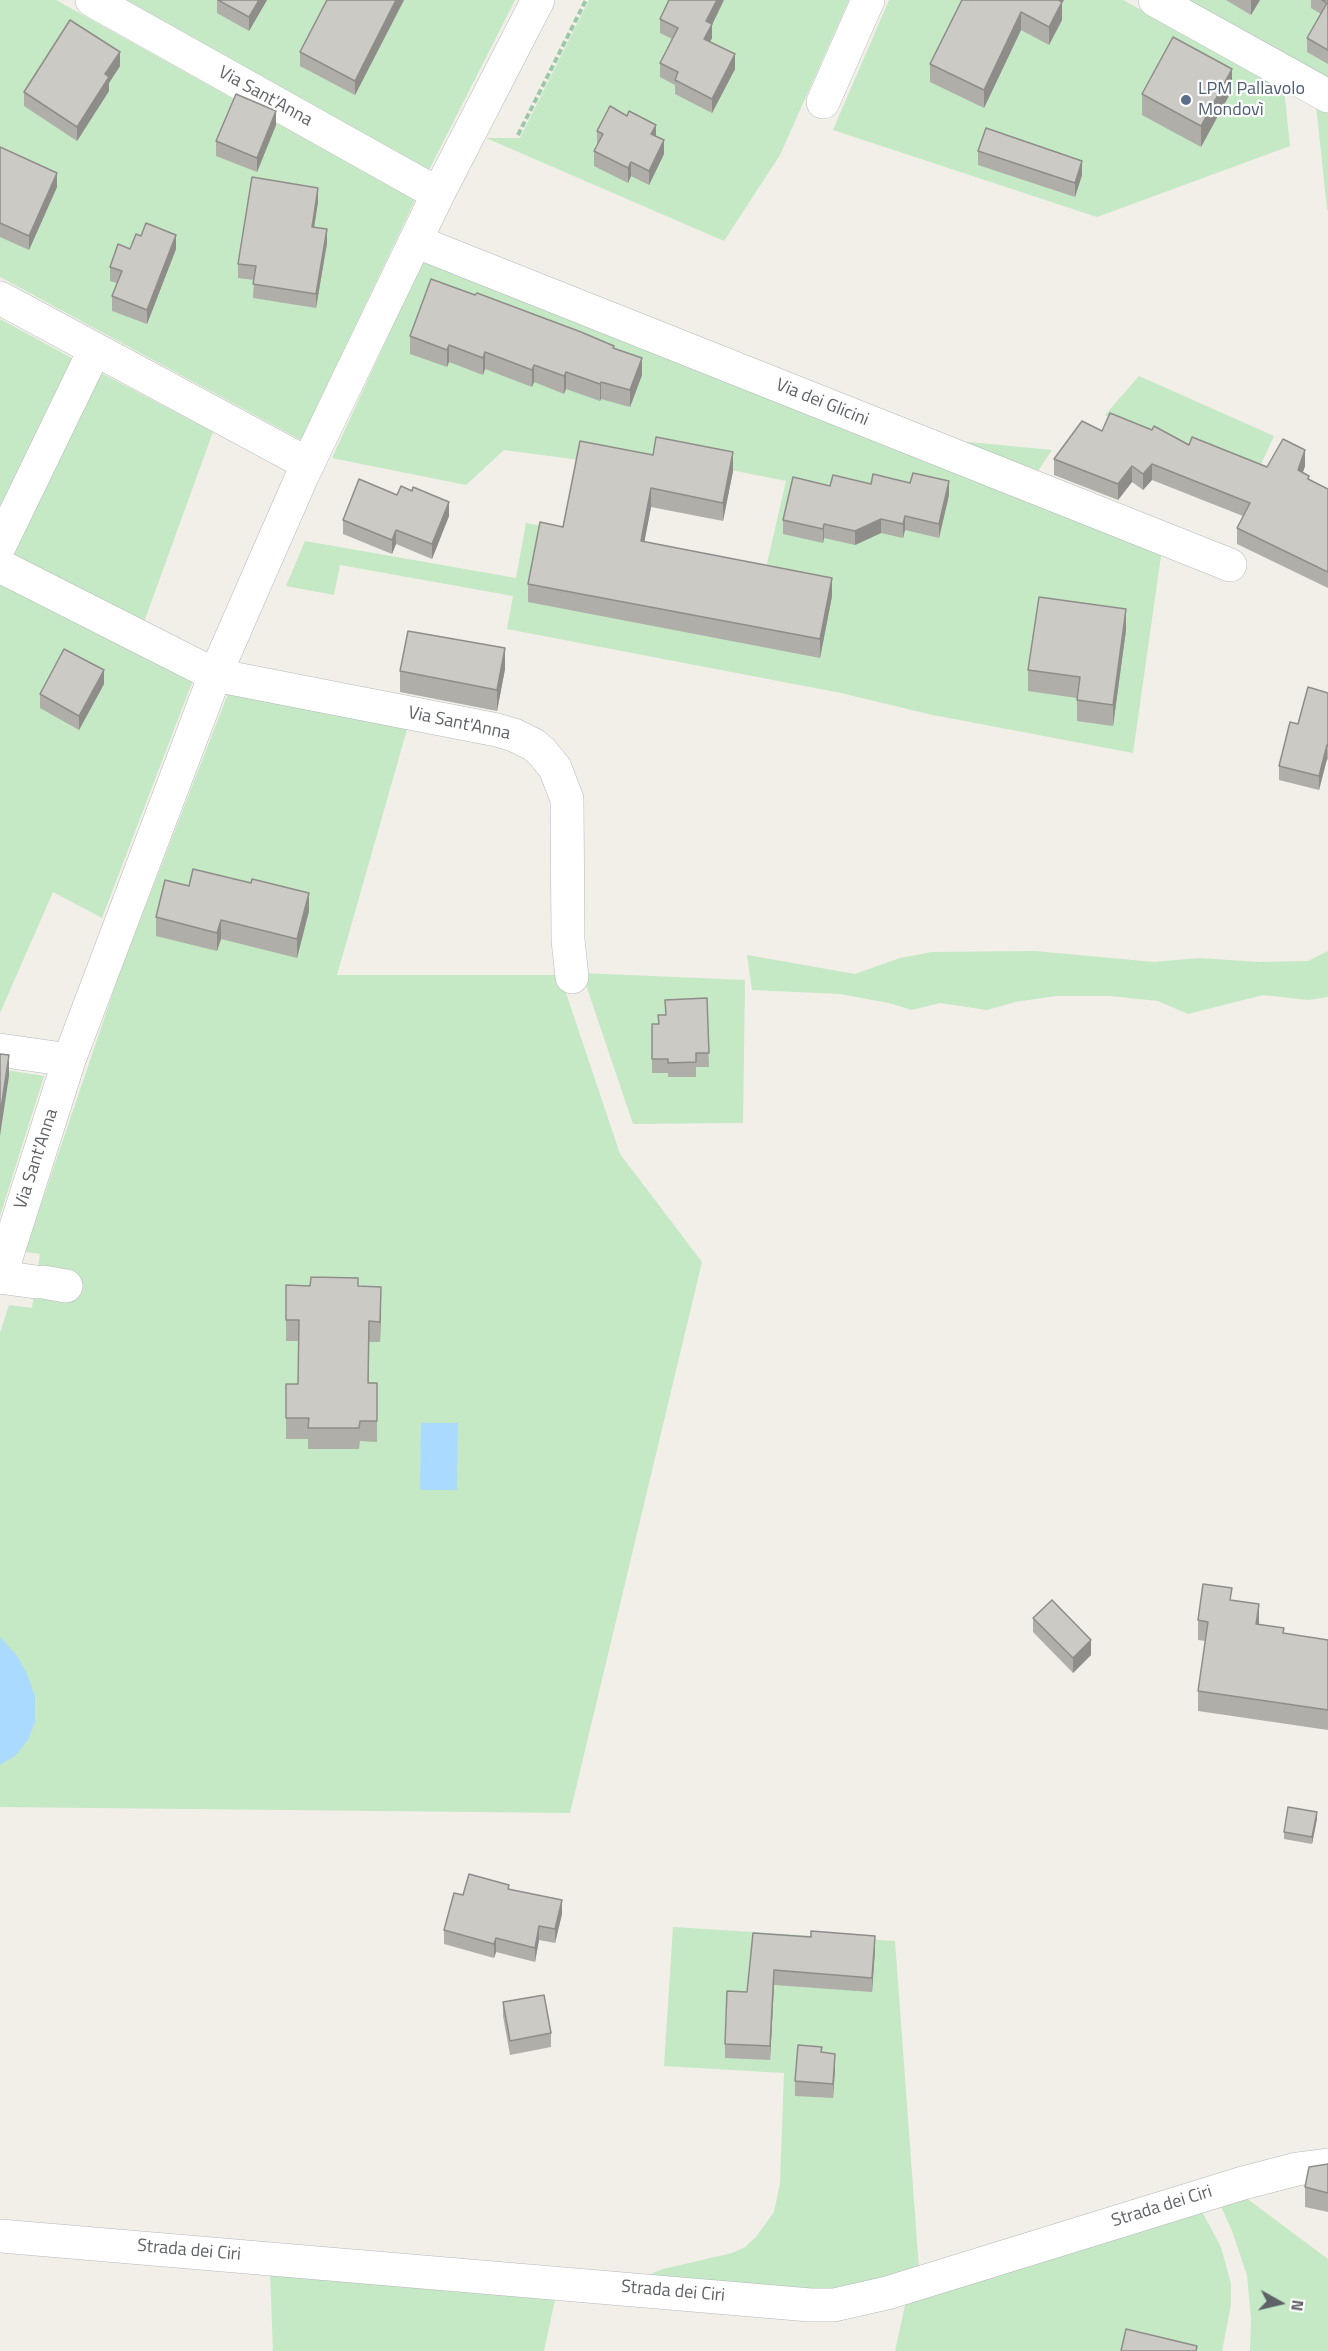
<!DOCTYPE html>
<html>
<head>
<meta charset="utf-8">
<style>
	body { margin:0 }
	#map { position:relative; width:1328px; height:2351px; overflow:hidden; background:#f1efe8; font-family:"Titillium Web",sans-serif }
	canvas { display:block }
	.north { position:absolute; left:1250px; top:2273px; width:60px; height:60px; -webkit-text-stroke:4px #fff; paint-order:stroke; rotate:98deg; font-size:16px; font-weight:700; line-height:24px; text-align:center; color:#5f6368 }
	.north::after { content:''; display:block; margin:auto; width:21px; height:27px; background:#5f6368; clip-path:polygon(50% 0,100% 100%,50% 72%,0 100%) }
</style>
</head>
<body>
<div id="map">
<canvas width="1328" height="2351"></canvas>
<div class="north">N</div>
</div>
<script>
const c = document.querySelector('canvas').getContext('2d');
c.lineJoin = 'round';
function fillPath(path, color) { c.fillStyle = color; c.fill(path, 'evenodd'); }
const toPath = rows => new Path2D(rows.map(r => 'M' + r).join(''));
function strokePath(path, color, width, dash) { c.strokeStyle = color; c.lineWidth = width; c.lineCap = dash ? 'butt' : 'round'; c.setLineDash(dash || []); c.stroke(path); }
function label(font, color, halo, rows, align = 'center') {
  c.font = font + ' "Titillium Web",sans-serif'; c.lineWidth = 4.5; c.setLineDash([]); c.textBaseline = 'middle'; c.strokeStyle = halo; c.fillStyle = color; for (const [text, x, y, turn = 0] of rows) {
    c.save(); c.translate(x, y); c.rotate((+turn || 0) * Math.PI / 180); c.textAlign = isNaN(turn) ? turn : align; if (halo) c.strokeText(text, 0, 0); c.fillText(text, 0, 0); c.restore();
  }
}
fillPath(toPath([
	[0,0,56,0,415,200,301,440,0,277],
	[127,0,515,0,429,170],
	[589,0,849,0,780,155,724,241,486,138,520,138],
	[889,0,1123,0,1284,89,1290,146,1097,217,833,130],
	[1186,0,1328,0,1328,78],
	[1316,105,1328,112,1328,210,1327,209],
	[423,260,1162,549,1133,753,928,714,841,693,507,629,513,596,340,565,334,595,286,586,305,541,516,578,526,523,766,568,786,481,656,455,580,460,504,450,466,485,332,458],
	[0,319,72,358,0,506],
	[101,373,213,432,144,622,14,554],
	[1139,376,1274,436,1256,475,1105,415],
	[959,441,1052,450,1038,471],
	[0,582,193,680,102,918,53,892,0,1013],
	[229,691,408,726,337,975,560,975,620,1154,702,1262,570,1813,0,1807,0,1333,9,1305,32,1308,40,1254,25,1252,119,975],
	[1035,951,1154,962,1199,958,1260,962,1308,961,1328,951,1328,997,1308,1000,1263,995,1188,1014,1158,1001,1110,996,1056,996,1015,1002,987,1010,940,1003,912,1010,889,1003,840,994,752,990,747,955,855,974,900,958,932,952],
	[582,973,745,980,743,1123,633,1124],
	[0,1069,44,1076,0,1216],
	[673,1927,895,1941,919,2269,826,2293,647,2278,653,2273,663,2269,732,2253,745,2247,756,2237,774,2212,780,2183,784,2073,664,2066],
	[1242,2195,1328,2259,1328,2351,1250,2351,1251,2318,1247,2275,1232,2231,1219,2202],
	[1200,2208,1221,2247,1231,2284,1231,2305,1222,2351,895,2351,906,2301],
	[270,2272,556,2295,544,2351,273,2351]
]), '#c5e8c5');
fillPath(toPath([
	[421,1423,458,1423,457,1490,420,1490],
	[0,1637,18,1657,28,1676,35,1697,35,1722,28,1740,15,1756,0,1765]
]), '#aadaff');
const minor = toPath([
	[92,0,438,194],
	[1155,0,1328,96],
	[823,102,868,0],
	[415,241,1230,565],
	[0,298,308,464],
	[0,545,95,349],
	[0,566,215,675,497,730,514,735,534,745,542,752,555,768,567,799,568,940,572,977],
	[0,1050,69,1060],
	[0,1277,69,1060,215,675,303,474,349,378,438,194,538,0],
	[0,1277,36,1282],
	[43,1282,66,1286],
	[0,2236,810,2305,834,2305,887,2293,1243,2183,1297,2169,1328,2165]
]);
strokePath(minor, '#b5b8bc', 34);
strokePath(toPath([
	[518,135,586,0]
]), '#9cc7a9', 4, [6, 3]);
strokePath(minor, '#fff', 33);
fillPath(toPath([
	[217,0,267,0,249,31,217,13],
	[404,0,355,95,300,66,300,52],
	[962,0,1064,0,1062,3,1062,20,1049,45,1021,30,984,108,930,82,930,64],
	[1226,0,1260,0,1251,15],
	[1311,0,1328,0,1328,64,1307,52,1307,38,1321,14,1311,8],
	[660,19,712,25,712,38,710,42,735,69,712,113,675,94,675,85,660,77,660,63,672,39,660,33],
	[120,66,109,83,109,91,77,141,24,106,24,92],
	[1232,90,1201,147,1142,115,1142,94],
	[276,125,257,172,216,156,216,141],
	[597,131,656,136,664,154,649,185,631,176,628,183,594,166,594,151,597,146],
	[0,147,57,187,29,250,0,237],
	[978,151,1082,175,1075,197,978,165],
	[318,202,314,227,327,243,316,308,253,298,254,280,238,278,238,264],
	[141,236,176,249,147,324,112,311,112,296,117,283,110,281,110,267,130,249],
	[410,336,614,348,642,375,630,407,601,399,600,401,566,389,564,394,534,382,532,387,485,369,483,375,449,362,447,367,410,354],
	[1102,431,1189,445,1267,467,1305,466,1303,472,1309,480,1328,489,1328,588,1237,544,1237,528,1243,516,1152,480,1143,490,1132,482,1118,500,1054,475,1054,459],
	[580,441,733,471,723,521,651,507,644,542,832,596,820,658,528,602,528,584,563,527],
	[871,484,949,495,939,538,905,530,903,538,881,533,855,545,824,538,823,543,783,534,783,520,830,486],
	[412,491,449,516,432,559,396,544,392,554,343,534,343,520,397,495],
	[1126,630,1113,726,1077,721,1077,698,1028,691,1028,670],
	[505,669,497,711,400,692,400,671],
	[104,684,79,730,40,708,40,694],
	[1328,693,1328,760,1327,759,1319,790,1279,780,1279,766],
	[189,886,309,911,297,958,221,939,217,951,156,936,156,917],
	[707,998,709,1067,696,1067,696,1077,668,1077,668,1073,652,1073,652,1024,658,1024,665,1015],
	[286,1285,358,1286,381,1308,380,1342,369,1342,369,1383,377,1383,377,1442,360,1441,359,1449,308,1449,308,1439,286,1439,286,1384,298,1384,299,1341,286,1341],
	[1232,1600,1258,1624,1284,1634,1328,1640,1328,1730,1198,1711,1198,1691,1206,1641,1198,1640,1198,1620],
	[1033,1618,1091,1655,1073,1673,1033,1632],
	[1317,1819,1312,1844,1284,1839,1284,1832],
	[509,1889,562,1914,555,1943,539,1940,535,1962,496,1952,494,1958,444,1944,444,1930,463,1895],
	[753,1933,875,1950,872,1992,774,1985,770,2060,725,2058,725,2044,747,1992],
	[503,2002,551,2033,551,2047,510,2055,503,2016],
	[822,2053,835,2068,833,2098,795,2096,795,2081],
	[1328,2164,1328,2212,1305,2207,1305,2187]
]), '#afaea9');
fillPath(toPath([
	[259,0,267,0,249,31,249,17],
	[396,0,404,0,355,95,355,81],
	[717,0,724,0,712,25,712,38,704,53,704,39,706,21],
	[1055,0,1064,0,1062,3,1062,20,1049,45,1049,27],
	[1251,0,1260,0,1251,15],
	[1021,12,1021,30,984,108,984,90],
	[120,52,120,66,109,83,109,91,77,141,77,127,105,74],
	[735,54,735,69,712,113,712,99],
	[1232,69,1232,90,1201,147,1201,126],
	[276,111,276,125,257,172,257,158],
	[656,125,656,139,651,134],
	[664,140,664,154,649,185,649,171],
	[1082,161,1082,175,1075,197,1075,183],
	[631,162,631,176,628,183,628,168],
	[57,173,57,187,29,250,29,236],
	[318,188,318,202,312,241,312,227],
	[327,229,327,243,316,308,316,294],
	[176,235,176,249,147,324,147,310],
	[449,345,449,362,447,367,447,350],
	[485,352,485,369,483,375,483,358],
	[642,358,642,375,630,407,630,390],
	[534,365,534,382,532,387,532,370],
	[566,372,566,389,564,394,564,376],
	[601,382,601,399,600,401,600,384],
	[1305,450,1305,466,1298,486,1298,470],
	[733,452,733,471,723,521,723,503],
	[1152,464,1152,480,1143,490,1143,474],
	[1132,466,1132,482,1118,500,1118,484],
	[949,481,949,495,939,538,939,524],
	[651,488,651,507,641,560,641,541],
	[449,502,449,516,432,559,432,544],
	[905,516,905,530,903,538,903,524],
	[881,519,881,533,855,545,855,531],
	[824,524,824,538,823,543,823,529],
	[396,530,396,544,392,554,392,540],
	[832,578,832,596,820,658,820,639],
	[1126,609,1126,630,1113,726,1113,705],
	[505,648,505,669,497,711,497,690],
	[104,670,104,684,79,730,79,716],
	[1327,745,1327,759,1319,790,1319,776],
	[309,893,309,911,297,958,297,939],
	[221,920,221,939,217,951,217,933],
	[9,1055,9,1076,0,1136,0,1115],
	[381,1287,381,1308,380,1342,380,1322],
	[1259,1604,1259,1623,1256,1643,1256,1624],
	[1091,1640,1091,1655,1073,1673,1073,1658],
	[1317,1812,1317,1819,1312,1844,1312,1837],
	[562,1900,562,1914,555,1943,555,1929],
	[539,1926,539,1940,535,1962,535,1948],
	[875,1936,875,1950,872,1992,872,1978],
	[496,1938,496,1952,494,1958,494,1944],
	[774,1970,774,1985,770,2060,770,2046],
	[835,2054,835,2068,833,2098,833,2084]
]), '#8f8d8a');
const building = toPath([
	[218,0,259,0,249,17,218,0],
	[327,0,396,0,355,81,300,52,327,0],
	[669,0,717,0,706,21,712,24,704,39,735,54,712,99,675,80,678,72,660,63,678,28,660,19,669,0],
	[962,0,1058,0,1062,2,1049,27,1021,12,984,90,930,64,962,0],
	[1322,0,1328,0,1328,50,1307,38,1327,3,1322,0],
	[70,20,120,52,105,74,109,77,77,127,24,92,70,20],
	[1173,37,1232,69,1201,126,1142,94,1173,37],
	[236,94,276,111,257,158,216,141,236,94],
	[610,106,627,116,629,111,656,125,651,134,664,140,649,171,631,162,628,168,594,151,603,134,597,131,610,106],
	[986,128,1082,161,1075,183,978,151,986,128],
	[0,147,57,173,29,236,0,223,0,147],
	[252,177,318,188,312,227,327,229,316,294,253,284,256,266,238,264,252,177],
	[146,223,176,235,147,310,112,296,122,271,110,267,118,244,130,249,136,234,141,236,146,223],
	[431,279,475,295,477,293,581,332,614,346,613,348,642,358,630,390,601,382,600,384,566,372,564,376,534,365,532,370,485,352,483,358,449,345,447,350,410,336,431,279],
	[1110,413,1152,430,1154,426,1189,445,1192,437,1267,467,1283,439,1305,450,1298,470,1309,476,1308,479,1328,489,1328,572,1237,528,1250,503,1152,464,1143,474,1132,466,1118,484,1054,459,1082,421,1102,431,1110,413],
	[656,437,733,452,723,503,651,488,641,541,832,578,820,639,528,584,540,522,563,527,580,441,653,455,656,437],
	[913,473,949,481,939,524,905,516,903,524,881,519,855,531,824,524,823,529,783,520,793,477,830,486,833,475,871,484,873,474,910,483,913,473],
	[359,479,397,495,401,486,412,491,413,487,449,502,432,544,396,530,392,540,343,520,359,479],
	[1039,597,1126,609,1113,705,1077,700,1080,677,1028,670,1039,597],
	[408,631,505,648,497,690,400,671,408,631],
	[64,649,104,670,79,716,40,694,64,649],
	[1308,687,1328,693,1328,746,1327,745,1319,776,1279,766,1290,722,1298,724,1308,687],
	[193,869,251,883,252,879,309,893,297,939,221,920,217,933,156,917,165,880,189,886,193,869],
	[707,998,709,1053,696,1053,696,1062,668,1063,668,1059,652,1059,652,1024,659,1024,658,1015,666,1015,665,1000,707,998],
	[0,1054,9,1055,0,1115,0,1054],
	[311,1277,358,1278,358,1286,381,1287,380,1322,369,1321,368,1383,377,1383,377,1421,360,1421,359,1428,308,1428,309,1418,286,1418,286,1384,298,1384,299,1320,286,1320,286,1285,310,1286,311,1277],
	[1203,1584,1232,1588,1230,1600,1259,1604,1256,1624,1284,1628,1283,1633,1328,1640,1328,1710,1198,1691,1208,1622,1198,1620,1203,1584],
	[1052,1600,1091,1640,1073,1658,1033,1618,1052,1600],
	[1288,1807,1317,1812,1312,1837,1284,1832,1288,1807],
	[469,1874,509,1885,508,1889,562,1900,555,1929,539,1926,535,1948,496,1938,494,1944,444,1930,454,1893,463,1895,469,1874],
	[811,1931,875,1936,872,1978,774,1970,770,2046,725,2044,727,1991,747,1992,753,1933,811,1937,811,1931],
	[544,1995,551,2033,510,2041,503,2002,544,1995],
	[798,2045,822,2047,821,2052,835,2054,833,2084,795,2081,798,2045],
	[1328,2164,1328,2193,1305,2187,1309,2167,1328,2164],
	[1126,2329,1197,2346,1196,2351,1121,2351,1126,2329]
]);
fillPath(building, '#cccac5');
strokePath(building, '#8f8d8a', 1.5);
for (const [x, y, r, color] of [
	[1186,100,6,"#5c6f8a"]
]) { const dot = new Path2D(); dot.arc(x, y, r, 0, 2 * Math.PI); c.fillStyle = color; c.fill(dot); strokePath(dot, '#fff', 2); }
label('18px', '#4e5e75', '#fff', [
	["LPM Pallavolo",1198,90],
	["Mondovì",1198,111]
], 'left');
label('18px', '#5f6368', '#fff', [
	["Via Sant'Anna",265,97,29],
	["Via dei Glicini",822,403,22],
	["Via Sant'Anna",459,724,12],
	["Via Sant'Anna",37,1159,-72],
	["Strada dei Ciri",1162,2207,-17],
	["Strada dei Ciri",189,2251,5],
	["Strada dei Ciri",673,2292,5]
]);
</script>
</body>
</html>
